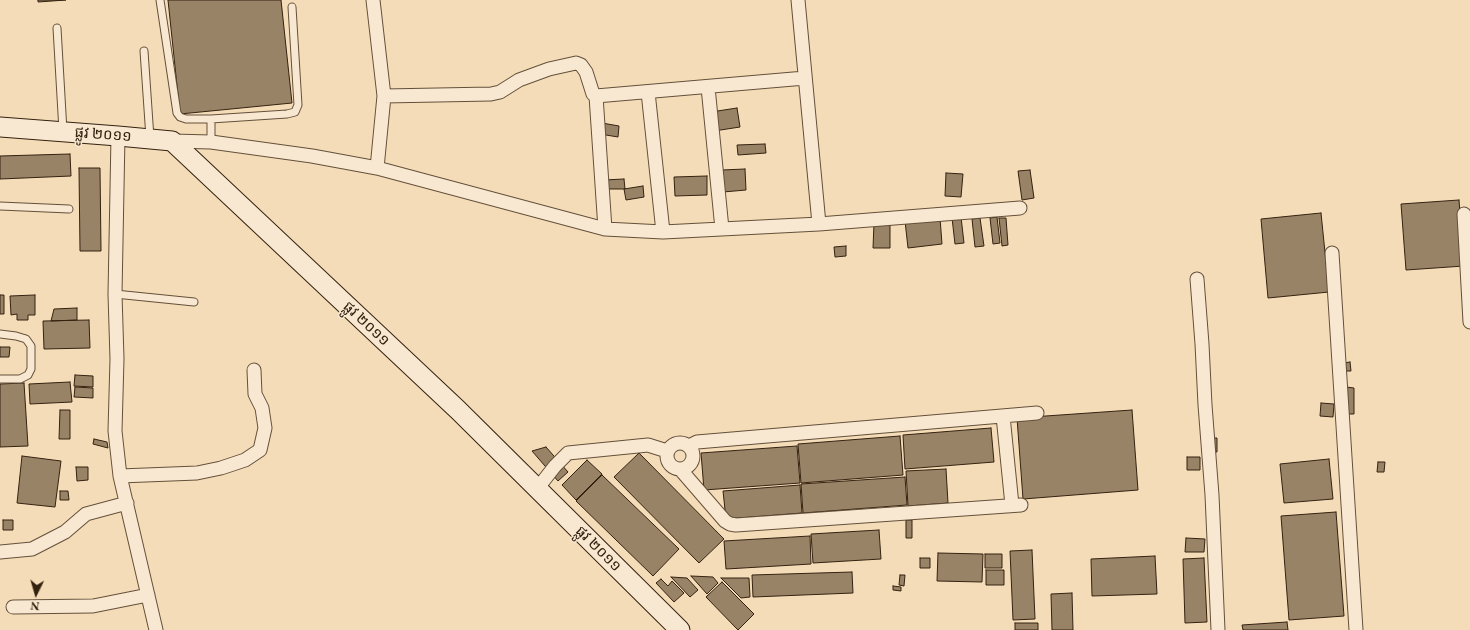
<!DOCTYPE html>
<html>
<head>
<meta charset="utf-8">
<style>
	body { margin:0 }
	#map { position:relative; width:1470px; height:630px; overflow:hidden; background:#f5dcb8; font-family:"EB Garamond",serif }
	canvas { display:block }
	.north { position:absolute; left:16px; top:574px; width:40px; height:40px; -webkit-text-stroke:3px #f8e8d1; paint-order:stroke; rotate:185deg; font-size:11px; font-weight:700; line-height:16px; text-align:center; color:#342210 }
	.north::after { content:''; display:block; margin:auto; width:14px; height:18px; background:#342210; clip-path:polygon(50% 0,100% 100%,50% 72%,0 100%) }
</style>
</head>
<body>
<div id="map">
<canvas width="1470" height="630"></canvas>
<div class="north">N</div>
</div>
<script>
const c = document.querySelector('canvas').getContext('2d');
c.lineJoin = 'round';
function fillPath(path, color) { c.fillStyle = color; c.fill(path, 'evenodd'); }
const toPath = rows => new Path2D(rows.map(r => 'M' + r).join(''));
function strokePath(path, color, width, dash) { c.strokeStyle = color; c.lineWidth = width; c.lineCap = dash ? 'butt' : 'round'; c.setLineDash(dash || []); c.stroke(path); }
function label(font, color, halo, rows, align = 'center') {
  c.font = font + ' "EB Garamond","Noto Sans Khmer",serif'; c.lineWidth = 3; c.setLineDash([]); c.textBaseline = 'middle'; c.strokeStyle = halo; c.fillStyle = color; for (const [text, x, y, turn = 0] of rows) {
    c.save(); c.translate(x, y); c.rotate((+turn || 0) * Math.PI / 180); c.textAlign = isNaN(turn) ? turn : align; if (halo) c.strokeText(text, 0, 0); c.fillText(text, 0, 0); c.restore();
  }
}
const building = toPath([
	[38,0,66,0,38,2,38,0],
	[168,0,281,0,292,103,180,114,168,0],
	[737,108,740,127,714,131,711,112,737,108],
	[602,123,619,126,618,137,600,134,602,123],
	[765,144,766,153,738,155,737,145,765,144],
	[70,154,71,176,0,179,0,156,70,154],
	[79,168,100,168,101,251,80,251,79,168],
	[745,169,746,190,723,192,722,170,745,169],
	[1030,170,1034,198,1022,200,1018,171,1030,170],
	[946,173,963,174,961,197,945,196,946,173],
	[707,176,707,195,675,196,674,177,707,176],
	[624,179,625,189,604,189,604,180,624,179],
	[643,186,644,197,626,200,624,189,643,186],
	[1459,200,1464,266,1406,270,1401,204,1459,200],
	[1321,213,1329,292,1268,298,1261,219,1321,213],
	[961,217,964,243,955,244,952,218,961,217],
	[997,217,1000,243,993,244,990,218,997,217],
	[940,218,942,244,908,248,905,221,940,218],
	[980,218,984,246,975,247,972,219,980,218],
	[999,218,1006,218,1008,245,1002,246,999,218],
	[874,223,890,224,890,248,873,248,874,223],
	[846,246,846,256,835,257,834,247,846,246],
	[0,295,4,295,4,314,0,314,0,295],
	[35,295,35,315,28,315,28,320,17,320,17,314,11,315,10,296,35,295],
	[77,308,77,320,51,321,54,309,77,308],
	[89,320,90,348,44,349,43,321,89,320],
	[0,347,10,347,9,357,0,357,0,347],
	[1350,362,1351,371,1344,371,1344,363,1350,362],
	[75,375,93,376,93,387,74,386,75,375],
	[70,382,72,402,30,404,29,384,70,382],
	[24,383,28,446,0,447,0,384,24,383],
	[75,387,93,388,93,398,74,397,75,387],
	[1346,387,1354,388,1354,414,1345,414,1346,387],
	[1321,403,1334,404,1333,417,1320,416,1321,403],
	[60,410,70,410,70,439,59,439,60,410],
	[1132,410,1138,490,1023,499,1017,418,1132,410],
	[991,428,994,462,905,469,903,435,991,428],
	[900,436,903,475,801,483,798,444,900,436],
	[1213,438,1217,438,1217,452,1212,452,1213,438],
	[94,439,107,442,108,448,93,444,94,439],
	[797,446,800,483,704,490,701,453,797,446],
	[546,447,568,472,558,481,532,451,546,447],
	[639,453,724,539,699,563,614,477,639,453],
	[22,456,61,461,55,507,17,503,22,456],
	[1187,457,1200,457,1200,470,1187,470,1187,457],
	[1329,459,1333,499,1284,503,1280,464,1329,459],
	[587,460,602,474,576,500,562,485,587,460],
	[1378,462,1385,462,1384,472,1377,472,1378,462],
	[76,467,88,467,88,480,77,481,76,467],
	[946,469,948,503,908,506,906,471,946,469],
	[602,475,679,549,653,576,576,501,602,475],
	[905,477,907,505,803,513,801,484,905,477],
	[800,485,802,513,726,519,723,491,800,485],
	[60,491,68,491,69,500,60,500,60,491],
	[1336,512,1344,616,1289,620,1281,516,1336,512],
	[3,520,13,520,13,530,3,530,3,520],
	[906,520,912,520,912,538,906,538,906,520],
	[879,530,881,559,813,563,811,534,879,530],
	[810,536,811,564,726,569,724,541,810,536],
	[1186,538,1205,539,1204,552,1185,552,1186,538],
	[1032,550,1035,619,1013,620,1010,551,1032,550],
	[938,553,983,554,982,582,937,581,938,553],
	[985,554,1002,554,1002,568,985,568,985,554],
	[1155,556,1157,594,1092,596,1091,559,1155,556],
	[920,558,930,558,930,568,920,568,920,558],
	[1204,558,1207,622,1185,623,1183,559,1204,558],
	[986,570,1004,570,1004,585,986,585,986,570],
	[852,572,853,593,753,597,752,575,852,572],
	[900,575,905,575,904,586,899,585,900,575],
	[691,576,713,577,718,583,707,594,691,576],
	[671,577,687,578,698,590,690,597,671,577],
	[721,578,749,578,750,597,741,598,721,578],
	[661,579,668,586,672,581,684,593,674,602,656,583,661,579],
	[722,582,754,614,738,630,706,597,722,582],
	[893,586,901,587,901,591,893,590,893,586],
	[1072,593,1073,630,1052,630,1051,594,1072,593],
	[1287,622,1288,630,1243,630,1242,625,1287,622],
	[1015,623,1038,623,1038,630,1015,630,1015,623]
]);
fillPath(building, '#988367');
strokePath(building, '#342210', 1);
const lane = toPath([
	[160,0,177,113,180,117,186,119,211,119],
	[57,28,63,131],
	[144,51,150,138],
	[211,142,211,119,287,114,295,112,298,105,292,7],
	[0,206,69,209],
	[115,294,194,302],
	[0,334,16,336,26,339,31,346,31,369,28,375,20,379,0,379]
]);
const street = toPath([
	[373,0,384,96,377,168],
	[798,0,819,224],
	[708,87,722,229],
	[648,92,663,232],
	[384,96,491,94,500,92,519,80,549,69,576,63,581,65,586,72,593,94,596,96,605,229],
	[596,96,805,78],
	[118,136,115,294,117,359,115,431,120,476,156,630],
	[172,141,211,142,312,156,377,168,605,229,663,232,819,224,1020,208],
	[1464,214,1470,322],
	[1332,253,1356,630],
	[1197,279,1202,344,1205,405,1212,495,1218,630],
	[1003,416,1012,505],
	'667 456a13 13 0 1 1 26 0a13 13 0 1 1-26 0Z',
	[689,446,697,442,1037,413],
	[680,469,725,521,730,524,736,525,1021,505],
	[120,476,197,473,221,468,245,460,260,450,265,428,262,408,255,394,254,370],
	[537,489,555,466,568,453,648,445,667,451],
	[0,552,32,549,65,532,86,514,127,503],
	[13,607,93,606,148,595]
]);
const secondary = toPath([
	[0,127,118,136,172,141,458,410,680,630]
]);
strokePath(lane, '#64503a', 9);
strokePath(street, '#64503a', 15);
strokePath(secondary, '#342210', 21);
strokePath(lane, '#f8e8d1', 7);
strokePath(street, '#f8e8d1', 13);
strokePath(secondary, '#f8e8d1', 19);
label('15px', '#342210', '#f8e8d1', [
	["ផ្លូវ ២០១១",103,135,4],
	["ផ្លូវ ២០១១",366,324,43],
	["ផ្លូវ ២០១១",598,549,45]
]);
</script>
</body>
</html>
